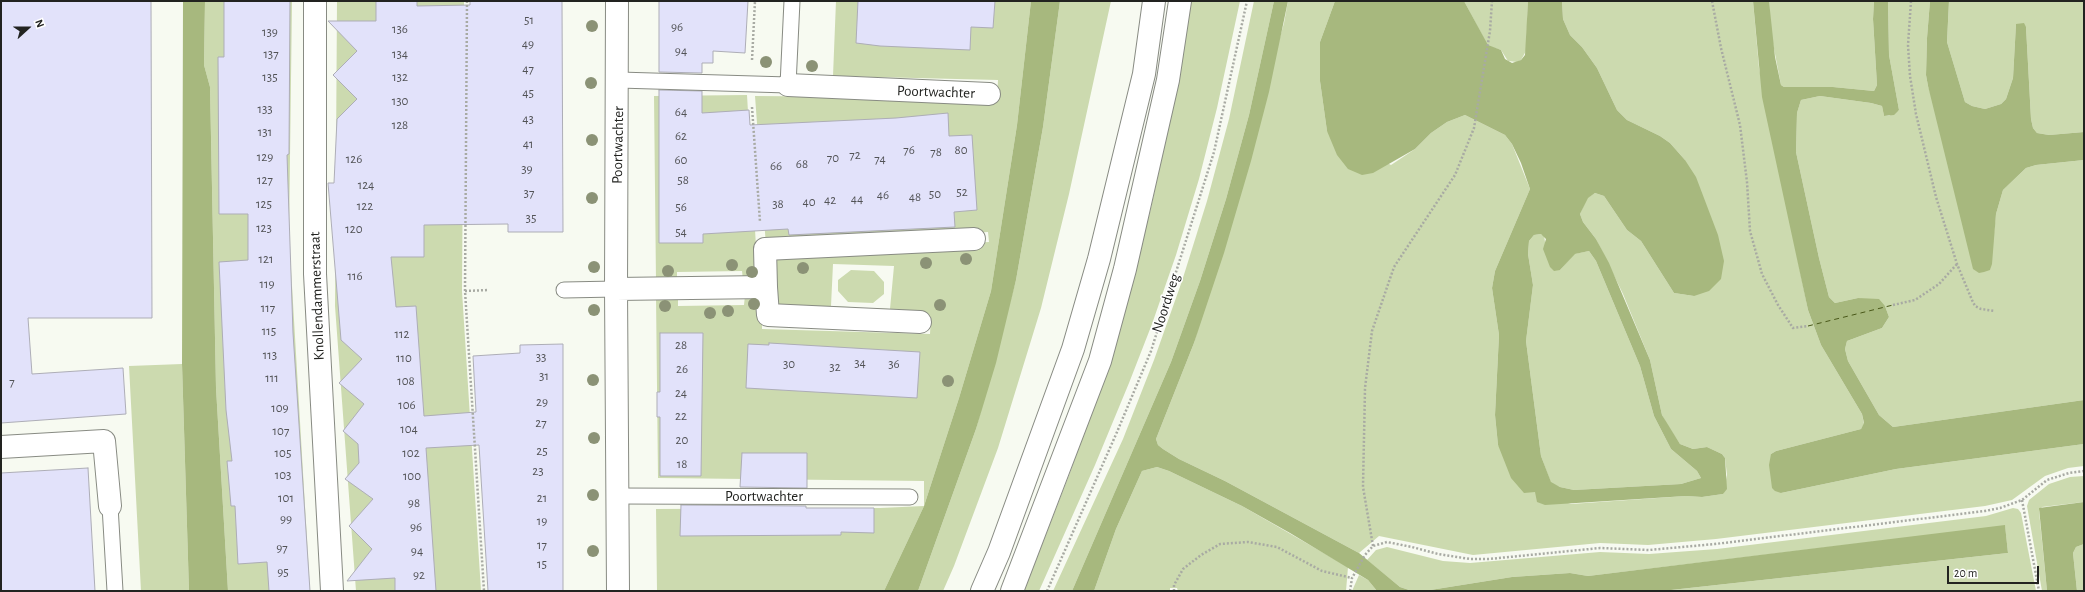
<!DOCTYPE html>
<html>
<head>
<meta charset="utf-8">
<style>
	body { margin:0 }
	#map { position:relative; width:2085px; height:592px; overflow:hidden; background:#f7faf1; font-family:"Alegreya Sans",sans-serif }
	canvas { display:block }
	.frame { position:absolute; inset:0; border:2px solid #222320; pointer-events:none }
	.north { position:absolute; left:8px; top:8px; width:40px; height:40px; -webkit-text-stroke:3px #fff; paint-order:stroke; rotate:69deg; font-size:11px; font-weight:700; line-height:16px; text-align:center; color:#222320 }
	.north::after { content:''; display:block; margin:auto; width:14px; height:18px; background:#222320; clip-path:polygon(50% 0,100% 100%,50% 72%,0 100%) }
	.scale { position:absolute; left:1947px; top:566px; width:92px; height:18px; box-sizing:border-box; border:2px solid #222320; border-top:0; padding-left:5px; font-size:12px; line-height:14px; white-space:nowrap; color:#222320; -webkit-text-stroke:3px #fff; paint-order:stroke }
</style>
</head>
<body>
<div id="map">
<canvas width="2085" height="592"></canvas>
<div class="frame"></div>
<div class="north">N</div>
<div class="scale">20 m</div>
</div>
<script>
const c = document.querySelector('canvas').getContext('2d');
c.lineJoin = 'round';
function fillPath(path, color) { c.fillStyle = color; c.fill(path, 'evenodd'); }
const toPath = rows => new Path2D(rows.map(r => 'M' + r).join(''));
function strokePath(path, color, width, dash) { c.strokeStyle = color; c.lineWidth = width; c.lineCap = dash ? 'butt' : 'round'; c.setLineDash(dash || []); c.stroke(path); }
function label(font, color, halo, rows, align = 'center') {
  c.font = font + ' "Alegreya Sans",sans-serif'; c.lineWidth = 3; c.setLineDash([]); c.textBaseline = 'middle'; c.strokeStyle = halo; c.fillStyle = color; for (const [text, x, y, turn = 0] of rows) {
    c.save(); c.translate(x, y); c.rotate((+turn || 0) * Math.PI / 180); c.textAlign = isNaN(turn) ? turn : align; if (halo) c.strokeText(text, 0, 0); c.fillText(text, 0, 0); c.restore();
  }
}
fillPath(toPath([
	[205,1,292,1,289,235,310,591,228,591,216,388,210,87,204,65],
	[337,1,464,1,462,291,481,591,356,591,335,306],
	[836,1,1031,1,1017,125,991,291,959,398,924,506,884,591,657,591,656,509,880,508,924,506,924,481,658,478,656,296,678,296,678,306,744,305,745,295,762,296,762,329,930,334,931,317,868,315,869,308,890,309,894,266,833,264,831,306,851,307,851,315,775,310,773,254,989,242,988,232,766,246,755,96,997,98,998,80,833,76],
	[1060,1,1111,1,1069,194,1041,308,998,448,954,566,943,591,918,591,976,429,1016,280,1043,127],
	[1191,1,1240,1,1217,108,1199,179,1176,255,1152,324,1129,383,1095,465,1039,591,1024,591,1071,470,1117,330,1150,212,1167,135],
	[1254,1,1274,1,1249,115,1226,199,1200,281,1171,362,1072,591,1053,591,1123,439,1154,360,1182,281,1207,201,1229,119],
	[1288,1,1335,1,1320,42,1320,81,1327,131,1391,165,1415,149,1431,133,1447,122,1465,115,1505,135,1512,144,1530,189,1495,271,1492,288,1499,335,1495,415,1498,445,1535,492,1571,504,1686,496,1702,497,1723,494,1727,475,1725,458,1722,454,1707,447,1693,449,1680,444,1666,423,1662,415,1650,360,1623,294,1596,239,1583,222,1580,214,1587,198,1595,193,1604,196,1627,230,1641,241,1674,293,1694,296,1685,160,1670,143,1660,136,1627,120,1617,110,1597,68,1582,47,1570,35,1563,19,1562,1,1753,1,1759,68,1808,310,1821,345,1862,414,1864,424,1861,429,1776,451,1771,454,1781,493,1896,469,2084,444,2084,466,2068,468,2045,476,2012,500,1985,506,1716,539,1648,545,1600,543,1473,555,1379,536,1359,553,1225,481,1179,459,1163,449,1158,445,1156,439,1194,343,1284,23],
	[1464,1,1528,1,1526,51,1521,60,1517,62,1508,61,1501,50,1488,46],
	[1769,1,1874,1,1873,19,1877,85,1874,91,1833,87,1784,87,1781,85,1770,28],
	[1888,1,1930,1,1927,38,1926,75,1928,86,1990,270,1996,214,2003,190,2026,168,2036,165,2084,160,2084,400,1893,427,1879,415,1848,361,1845,349,1847,341,1882,328,1889,317,1885,306,1858,298,1835,303,1829,297,1819,258,1796,152,1797,113,1801,100,1820,96,1871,103,1882,106,1884,116,1889,116,1899,110,1889,55],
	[1949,1,2084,1,2084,132,2049,135,2037,133,2033,128,2031,119,2026,27,2016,24,2013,78,2006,99,2001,104,1985,109,1972,106,1965,102,1947,42],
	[747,95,758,280,743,280,742,271,677,272,677,281,656,282,654,96],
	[1541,234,1544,235,1545,242,1560,270,1574,254,1589,251,1596,261,1640,366,1654,416,1671,449,1697,471,1701,478,1681,484,1574,490,1560,487,1551,483,1541,456,1526,341,1533,285,1528,254,1529,241,1534,235],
	[851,270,874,271,884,282,884,294,873,303,848,302,838,291,838,280],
	[182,364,189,591,141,591,129,366],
	[1157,467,1169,471,1242,506,1348,567,1346,591,1178,591,1177,588,1170,588,1170,591,1094,591,1116,529,1142,471],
	[2084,476,2084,502,2042,507,2039,511,2047,591,2042,591,2027,506,2029,500,2049,484,2070,477],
	[2013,508,2018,509,2021,513,2036,591,1662,591,2008,553,2005,526,1588,576,1570,573,1512,577,1424,591,1412,591,1400,587,1367,560,1376,550,1387,547,1443,561,1470,563,1600,552,1649,554,1717,549,1986,516],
	[2084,544,2084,591,2077,591,2073,553,2076,547],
	[1359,575,1368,580,1377,591,1352,591]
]), '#ccdaaf');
fillPath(toPath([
	[183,1,205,1,204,65,210,87,216,388,228,591,189,591,182,364],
	[1031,1,1060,1,1043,127,1016,280,996,363,976,429,918,591,884,591,924,506,959,398,991,291,1017,125],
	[1274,1,1288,1,1269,92,1251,161,1224,253,1194,343,1156,439,1158,445,1163,449,1179,459,1225,481,1359,553,1400,587,1412,591,1377,591,1368,580,1290,533,1242,506,1169,471,1157,467,1142,471,1116,529,1094,591,1072,591,1171,362,1200,281,1226,199,1249,115],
	[1335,1,1464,1,1488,45,1501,50,1505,59,1512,63,1521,60,1525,55,1528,1,1562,1,1563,19,1570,35,1582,47,1597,68,1617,110,1627,120,1660,136,1670,143,1685,160,1696,177,1718,235,1724,261,1721,279,1709,291,1694,296,1674,293,1641,241,1627,230,1604,196,1595,193,1588,198,1580,214,1583,222,1596,239,1609,263,1650,360,1662,415,1680,444,1693,449,1707,447,1722,454,1725,458,1727,489,1723,494,1702,497,1686,496,1545,505,1537,502,1535,492,1524,493,1511,478,1498,445,1495,415,1499,335,1492,288,1495,271,1530,189,1521,163,1512,144,1505,135,1465,115,1447,122,1431,133,1415,149,1373,173,1362,175,1348,169,1337,155,1327,131,1320,81,1320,42],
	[1541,234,1546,239,1543,249,1550,267,1554,271,1560,270,1575,254,1589,251,1596,261,1640,366,1654,416,1671,449,1697,471,1701,478,1681,484,1574,490,1560,487,1551,482,1541,456,1526,341,1533,285,1528,254,1529,241,1534,235],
	[1753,1,1769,1,1775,57,1781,85,1784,87,1833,87,1874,91,1877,85,1873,19,1874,1,1888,1,1889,55,1899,110,1894,115,1884,116,1882,106,1871,103,1820,96,1801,100,1797,113,1796,152,1819,258,1829,297,1835,303,1858,298,1879,299,1885,306,1889,317,1882,328,1847,341,1845,349,1848,361,1879,415,1893,427,2084,400,2084,444,1896,469,1781,493,1775,491,1772,488,1769,465,1771,454,1776,451,1861,429,1864,423,1862,414,1821,345,1808,310,1762,97],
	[1930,1,1949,1,1947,42,1965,102,1972,106,1985,109,2001,104,2006,99,2013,78,2016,24,2024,23,2026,27,2031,119,2033,128,2037,133,2049,135,2084,132,2084,160,2036,165,2026,168,2003,190,1996,214,1992,264,1990,270,1984,272,1979,273,1973,269,1928,86,1926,75,1927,38],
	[2084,502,2084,544,2076,547,2073,553,2077,591,2047,591,2039,508],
	[2005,525,2008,553,1662,591,1424,591,1512,577,1570,573,1588,576]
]), '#a7b87e');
strokePath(toPath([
	[1808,326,1893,305]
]), '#495819', 1, [5, 4]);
const building = toPath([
	[1,1,151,1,152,318,28,318,32,374,123,368,126,414,1,423,1,1],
	[224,1,290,1,289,154,287,155,293,333,310,591,269,591,267,562,238,564,235,506,231,506,227,461,232,461,226,410,219,262,248,260,248,214,219,214,218,57,224,57,224,1],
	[376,1,417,1,417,6,470,5,470,1,562,1,563,232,508,232,508,224,424,225,424,257,391,257,396,307,416,306,424,416,476,412,473,356,520,353,520,345,563,344,563,591,488,591,479,445,426,448,436,591,395,591,395,578,347,581,372,549,349,526,373,499,345,479,359,463,358,444,343,431,364,404,339,383,362,359,341,340,328,183,334,183,337,119,357,99,333,75,357,51,328,21,376,21,376,1],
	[659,1,748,1,745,53,713,51,713,63,702,63,702,73,659,72,659,1],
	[858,1,995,1,993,28,971,27,970,50,880,46,856,43,858,1],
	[659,90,702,91,702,113,749,110,750,125,896,118,948,113,949,136,972,135,977,210,954,212,955,227,789,235,788,229,703,234,703,243,659,243,659,90],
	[660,333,703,333,701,476,660,476,660,417,657,417,657,392,660,392,660,333],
	[769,343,920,352,917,398,746,388,748,344,769,345,769,343],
	[742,453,807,453,807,488,740,487,742,453],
	[88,468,95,591,1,591,1,473,88,468],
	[681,505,806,506,806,508,874,508,874,533,841,532,841,535,680,536,681,505]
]);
fillPath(building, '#e2e2fa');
strokePath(building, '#adadb6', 1);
const lane = toPath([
	[619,80,788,85,792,1],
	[564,290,616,289],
	[617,496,910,497],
	[110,506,115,591]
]);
const street = toPath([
	[315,1,315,274,332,591],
	[617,1,616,289,618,591],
	[788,85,989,94],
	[766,287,765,249,974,239],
	[616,289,766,287,768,315,920,322],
	[1,447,104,441,110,506]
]);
const secondary = toPath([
	[982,591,999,552,1073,349,1099,259,1144,74,1154,1],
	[1012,591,1100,361,1125,269,1168,80,1180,1]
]);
strokePath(lane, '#888b83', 17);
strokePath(street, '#888b83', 24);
strokePath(secondary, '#888b83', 24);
strokePath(toPath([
	[467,1,465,291,484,591],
	[1712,1,1721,48,1740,125,1747,182,1750,231,1762,274,1778,305,1793,328,1808,326],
	[1911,1,1908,45,1910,76,1916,114,1936,197,1957,264,1972,300,1975,306,1981,309,1995,311],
	[752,60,755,1],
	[752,107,760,222],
	[465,291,488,290],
	[1893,305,1915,300,1939,284,1957,264],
	[2022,500,2039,591],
	[1373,546,1363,487,1365,388,1372,331,1394,267,1455,175,1474,128,1490,31,1492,1],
	[1047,591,1117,432,1151,351,1214,152,1247,1],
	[1174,591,1174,585,1183,569,1201,555,1220,544,1248,542,1277,547,1322,571,1352,578],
	[1350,591,1352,578,1365,555,1373,546,1387,542,1412,547,1438,554,1470,559,1489,559,1600,548,1649,550,1715,544,1985,511,2000,508,2022,500,2047,480,2069,473,2084,471]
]), '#a8aaa3', 2.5, [2, 2]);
strokePath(lane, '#fff', 15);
strokePath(street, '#fff', 22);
strokePath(secondary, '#fff', 22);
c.fillStyle = '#8b9276';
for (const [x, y] of [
	[592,26],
	[766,62],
	[812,66],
	[591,83],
	[592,140],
	[592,198],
	[966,259],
	[926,263],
	[732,265],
	[594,267],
	[803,268],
	[668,271],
	[752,272],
	[754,304],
	[940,305],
	[665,306],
	[594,310],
	[728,311],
	[710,313],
	[593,380],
	[948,381],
	[594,438],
	[593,495],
	[593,551]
]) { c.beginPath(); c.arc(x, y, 6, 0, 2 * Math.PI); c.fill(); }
label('13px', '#525356', null, [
	["51",529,20],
	["96",677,27],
	["136",400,29],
	["139",270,32],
	["49",528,44],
	["94",681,51],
	["137",271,54],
	["134",400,54],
	["47",528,69],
	["135",270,77],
	["132",400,77],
	["45",528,93],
	["130",400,101],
	["133",265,109],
	["64",681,112],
	["43",528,119],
	["128",400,125],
	["131",265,132],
	["62",681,136],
	["41",528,144],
	["76",909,150],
	["80",961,150],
	["78",936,152],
	["72",855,155],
	["129",265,157],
	["70",833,158],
	["126",354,159],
	["74",880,159],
	["60",681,160],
	["68",802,164],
	["66",776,166],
	["39",527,169],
	["127",265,180],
	["58",683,180],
	["124",366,185],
	["52",962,192],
	["37",529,193],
	["50",935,194],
	["46",883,195],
	["48",915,197],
	["44",857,199],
	["42",830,200],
	["40",809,202],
	["125",264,204],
	["38",778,204],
	["122",365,206],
	["56",681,207],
	["35",531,218],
	["123",264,228],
	["120",354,229],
	["54",681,232],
	["121",266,259],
	["116",355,276],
	["119",267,284],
	["117",268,308],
	["115",269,331],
	["112",402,334],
	["28",681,345],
	["113",270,355],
	["33",541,357],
	["110",404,358],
	["34",860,363],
	["30",789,364],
	["36",894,364],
	["32",835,367],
	["26",682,369],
	["31",544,376],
	["111",272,378],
	["108",406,381],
	["7",12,382],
	["24",681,393],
	["29",542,402],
	["106",407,405],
	["109",280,408],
	["22",681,416],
	["27",541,423],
	["104",409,429],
	["107",281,431],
	["20",682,440],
	["25",542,451],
	["105",283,453],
	["102",411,453],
	["18",682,464],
	["23",538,471],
	["103",283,475],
	["100",412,476],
	["101",286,498],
	["21",542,498],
	["98",414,503],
	["99",286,519],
	["19",542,521],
	["96",416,527],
	["17",542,545],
	["97",282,548],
	["94",417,551],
	["15",542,564],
	["95",283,572],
	["92",419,575]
]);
label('15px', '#222320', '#fff', [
	["Poortwachter",936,92,2],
	["Poortwachter",618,145,-89],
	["Knollendammerstraat",317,296,-92],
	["Noordweg",1166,303,-72],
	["Poortwachter",764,496]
]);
</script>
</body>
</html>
